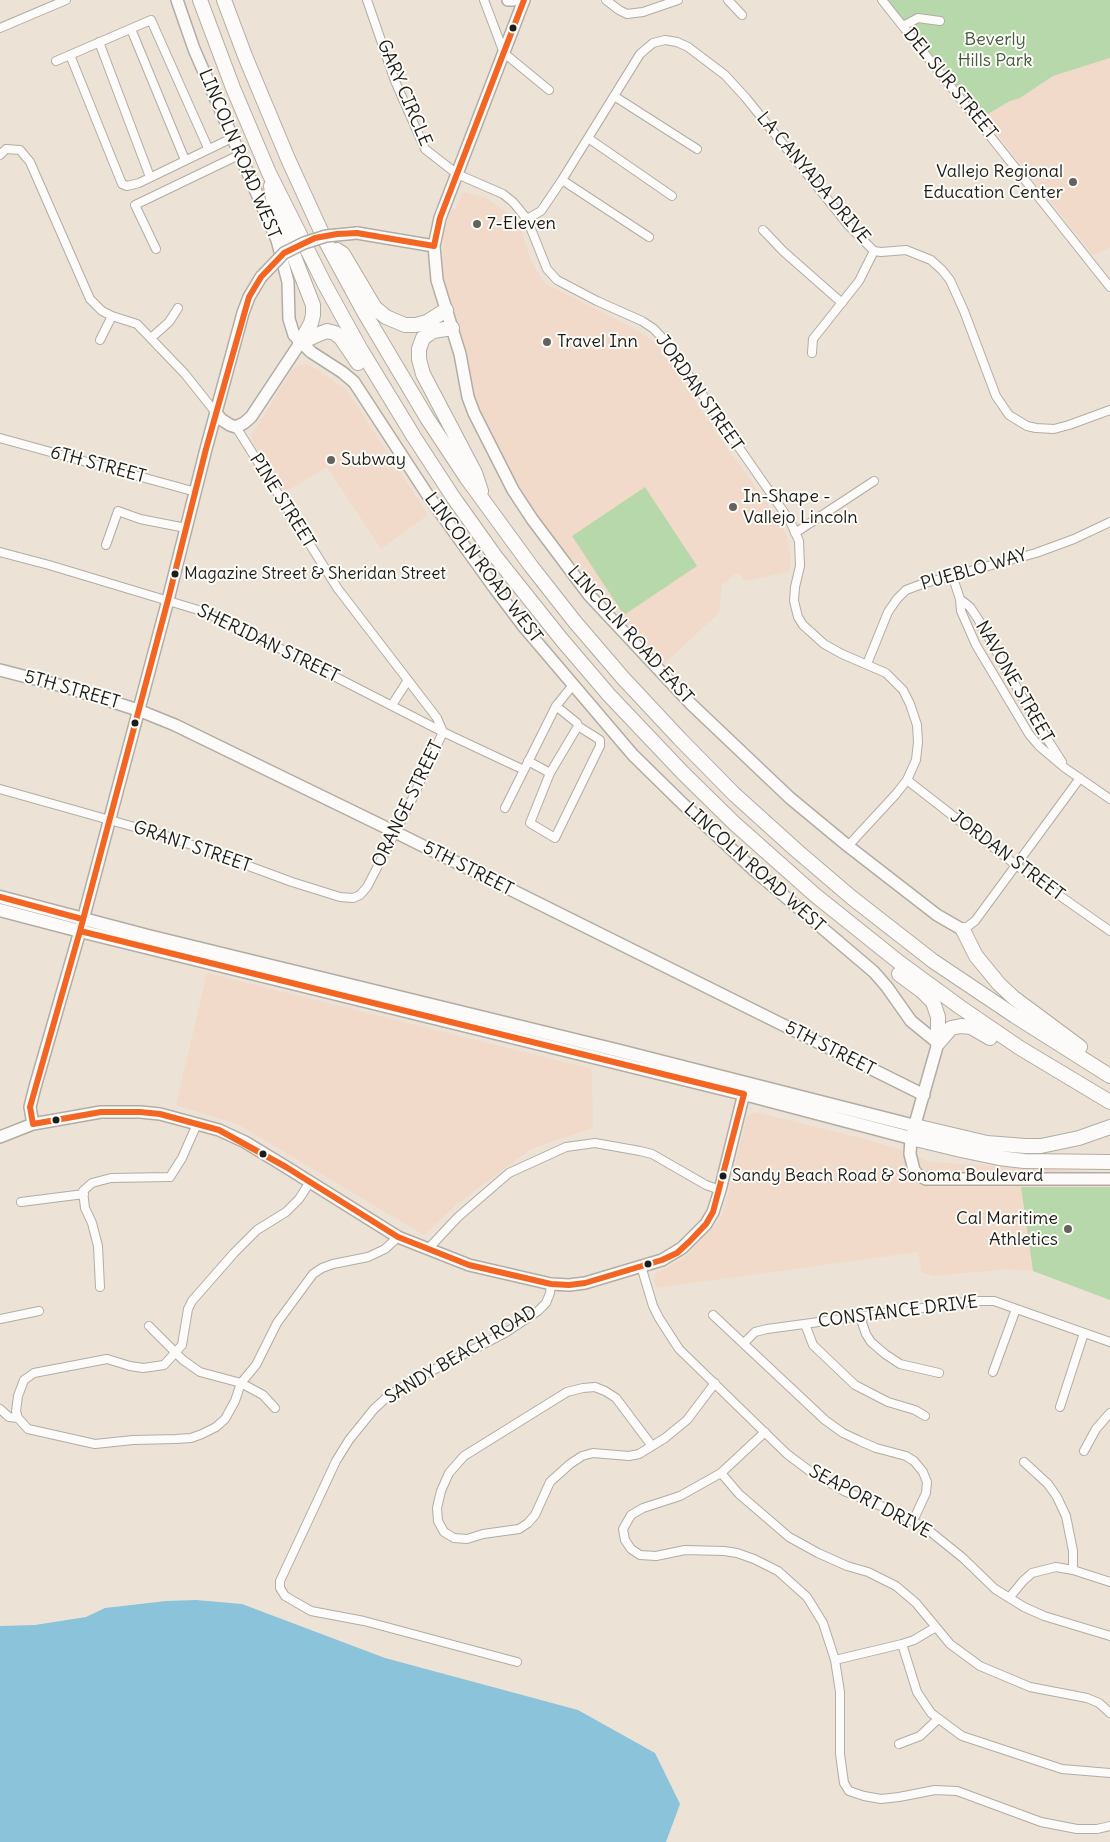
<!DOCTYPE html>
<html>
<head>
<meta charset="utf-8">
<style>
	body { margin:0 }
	canvas { display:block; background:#ece3d6 }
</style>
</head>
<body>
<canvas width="1110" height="1842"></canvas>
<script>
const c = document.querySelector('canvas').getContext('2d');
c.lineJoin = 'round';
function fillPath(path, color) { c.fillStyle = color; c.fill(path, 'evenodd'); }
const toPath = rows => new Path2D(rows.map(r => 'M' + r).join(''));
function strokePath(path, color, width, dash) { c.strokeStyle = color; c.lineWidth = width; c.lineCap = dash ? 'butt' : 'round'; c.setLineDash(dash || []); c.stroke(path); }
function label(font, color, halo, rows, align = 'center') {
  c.font = font + ' Delius,sans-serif'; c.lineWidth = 4; c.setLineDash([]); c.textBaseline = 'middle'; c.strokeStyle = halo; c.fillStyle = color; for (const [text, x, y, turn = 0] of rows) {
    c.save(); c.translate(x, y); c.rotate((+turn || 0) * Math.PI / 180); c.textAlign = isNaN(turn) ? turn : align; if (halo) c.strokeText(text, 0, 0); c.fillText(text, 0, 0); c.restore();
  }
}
fillPath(toPath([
	[1110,58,1110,248,1093,255,983,117,1010,101,1020,98,1053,76],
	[464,192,485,197,518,220,531,261,544,283,637,330,656,343,715,431,779,519,787,537,791,561,789,572,745,581,739,573,735,574,722,585,719,613,663,665,558,544,531,506,511,473,478,405,471,388,444,282,442,266,444,233,452,208,456,209,461,195],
	[305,364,313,367,347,390,428,515,381,549,327,467,284,493,250,437,292,370,298,366],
	[207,973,592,1069,593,1128,531,1149,457,1204,424,1235,237,1124,176,1105],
	[755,1112,868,1140,900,1149,930,1162,1110,1173,1110,1300,1033,1271,1007,1269,935,1276,922,1273,918,1252,656,1288,654,1281,655,1274,684,1258,719,1221,725,1206,747,1116]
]), '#f1daca');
fillPath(toPath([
	[885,0,1110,0,1110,58,1053,76,1020,98,1010,101,983,117],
	[645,487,697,566,624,615,572,536],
	[1021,1187,1110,1187,1110,1300,1033,1271]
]), '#b7d8ab');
fillPath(toPath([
	[196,1600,242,1604,385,1658,578,1710,655,1753,680,1804,666,1842,0,1842,0,1626,35,1625,86,1617,105,1608,166,1601]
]), '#8ac3da');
const street = toPath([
	[367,0,395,81,425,149,457,174,503,194,513,202,527,219,547,269,557,280,597,301,642,321,654,329,665,341,790,521,799,541,800,566,795,587,794,601,798,617,803,625,824,644,842,654,886,673,903,690,910,704,917,725,918,742,916,760,907,780,896,794,848,846],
	[484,0,504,53,549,90],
	[606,0,619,10,627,14,643,12,678,0],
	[728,0,742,15],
	[882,0,1110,287],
	[903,26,918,18,940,21],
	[0,28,66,0],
	[131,29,185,160],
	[99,42,150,177],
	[70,55,122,184,127,186,139,183,232,138],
	[56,61,151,20,208,148],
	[614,96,697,149],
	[588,138,672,196],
	[0,155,6,149,20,150,30,162,90,299,102,311,112,316,137,324,185,374,216,413],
	[562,180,649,237],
	[527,219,541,211,562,180,640,54,653,43,665,40,677,42,688,47,725,75,746,98,849,226,874,251,881,252,906,250,931,260,942,270,950,280,964,311,996,396,1009,415,1027,426,1036,428,1054,429,1069,425,1110,410],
	[763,230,783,251,842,303],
	[156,249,135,205,239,155],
	[151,338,169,322,178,308],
	[100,340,112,316],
	[812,353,813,339,859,281,874,251],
	[0,438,196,492],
	[795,533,874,481],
	[106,545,118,511,140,519,186,528],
	[0,552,49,565,205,612,277,647,443,732,524,770],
	[952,575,960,599,961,611,976,645,1029,734,1039,746,1065,768,1110,799],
	[960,599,970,607,978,619,1037,723,1062,762],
	[867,664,888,612,897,599,906,590,922,584,1036,553,1074,539,1110,522],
	[392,705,408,680],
	[556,706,577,723,578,726,550,773,530,823,555,838,600,746,600,740,578,726],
	[528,761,550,773],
	[907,780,1016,865,1110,931],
	[0,789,170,837,292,882,340,897,353,898,360,895,367,887,408,808,443,732,437,718,338,589,236,427],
	[505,808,556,706,573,685],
	[963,930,975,921,1080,778],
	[310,1182,299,1199,286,1212,257,1230,234,1253,192,1301,188,1309,182,1345,164,1365,143,1368,130,1366,107,1359,34,1373,24,1380,18,1396,16,1411,18,1418,28,1429,95,1444,133,1440,176,1439,191,1438,202,1434,216,1427,225,1419,235,1401,241,1383,256,1365,277,1323,313,1274,322,1268,333,1264,368,1257,385,1249,398,1237],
	[21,1202,84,1194],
	[428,1249,458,1217,509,1173,566,1147,595,1143,640,1151,652,1154,706,1185,720,1190],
	[641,1266,653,1306,659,1318,679,1349,787,1454,811,1472,844,1491,896,1512,927,1529,963,1558,995,1589,1024,1607,1044,1616,1110,1636],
	[100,1287,98,1246,92,1223,85,1208,83,1191,92,1183,111,1178,170,1177,182,1158,197,1124],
	[713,1315,825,1420,843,1433,860,1441,876,1448,906,1456,914,1461,923,1472,927,1482,926,1493,913,1521],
	[860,1317,866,1334,871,1342,885,1354,900,1364,939,1373],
	[0,1319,39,1311],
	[805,1324,813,1345,855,1385,888,1402,915,1410,925,1416],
	[149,1326,183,1360,200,1372,241,1383,263,1395,275,1408],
	[744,1343,755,1332,767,1329,974,1301,994,1301,1110,1342],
	[993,1372,1016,1309],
	[595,1387,605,1391,616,1398,652,1446,639,1454,629,1456,593,1453,582,1456,570,1464,550,1482,535,1515,528,1523,519,1529,483,1534,467,1539,454,1538,444,1532,438,1521,437,1508,441,1491,449,1473,464,1456,567,1392,583,1388,595,1387],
	[1060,1407,1084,1333],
	[0,1409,9,1417,18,1418],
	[765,1432,721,1473,680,1496,643,1508,631,1515,623,1529,625,1540,631,1549,640,1555,656,1556,685,1550,724,1551,737,1553,754,1559,778,1571,807,1597,823,1623,835,1660,840,1692,840,1754,844,1783,849,1791,864,1796,881,1799,899,1797,935,1790,957,1791,1041,1822,1077,1829,1097,1829,1110,1826],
	[652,1446,665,1438,687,1420,715,1383],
	[1084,1451,1096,1429,1110,1413],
	[1024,1462,1048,1484,1057,1497,1066,1516,1073,1551,1073,1570],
	[721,1473,739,1494,789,1537,818,1553,847,1566,868,1572,896,1586,916,1603,950,1644,980,1666,1030,1687,1087,1698,1099,1703,1110,1713],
	[1009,1598,1023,1581,1032,1573,1056,1567,1073,1570,1110,1582],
	[902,1644,917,1692,931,1713,962,1736,1062,1769,1110,1773],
	[835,1660,902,1644,914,1640,936,1627],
	[517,1662,364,1621,311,1611,285,1596,280,1588,280,1581,336,1461,349,1440,374,1409,386,1398,410,1382,505,1333,538,1311,546,1303,550,1293,551,1284],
	[899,1744,920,1736,938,1719]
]);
const secondary = toPath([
	[177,0,194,49,277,240,288,282,289,319,294,335,311,352,342,372,354,382,427,494,493,586,524,627,633,755,684,805,755,871,874,972,887,987,911,1021,938,1043,911,1138,910,1154,914,1170,918,1175,926,1179,1110,1179],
	[508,0,513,0],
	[357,233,434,246,440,218,524,0],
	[434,246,437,280,460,354,468,397,474,413,513,490,532,519,589,595,691,704,790,798,848,846,937,915,963,930],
	[216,413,222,420,230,425,236,427,244,423,251,417,300,343],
	[0,670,66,687,138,710,175,725,395,832,924,1095],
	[33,1124,30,1107,35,1087,80,931,168,600,206,449,243,313,249,297,261,277],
	[0,1137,33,1124,101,1112,140,1112,160,1114,197,1124,219,1130,245,1142,286,1167,398,1237,469,1265,551,1284,569,1285,585,1283,662,1260,682,1248,706,1224,713,1212,720,1190,746,1085]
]);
const primary = toPath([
	[0,897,148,936,620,1051,915,1126],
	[0,910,80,931,744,1094,911,1138]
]);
const highway = toPath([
	[200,0,233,88,269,173,324,283,361,350,414,437,453,497,495,556,562,640,609,695,683,773,734,823,815,895,900,963,960,1007,1020,1048,1110,1102],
	[224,0,245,56,288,159,326,242,364,312,427,418,466,477,531,566,575,622,623,678,680,739,734,794,796,850,851,897,933,961,1015,1016,1110,1076],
	[271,186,274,205,313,305,313,315,311,323,300,343],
	[337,250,343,254,375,308,386,317,405,325,416,325,427,322,446,310],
	[452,328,433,331,423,338,419,349,419,359,423,374,475,473,481,491],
	[300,343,319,334,327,331,335,333,341,338,358,363],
	[963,930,976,956,999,984,1014,998,1080,1047],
	[899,974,922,991,933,1002,938,1017,938,1043],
	[938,1043,951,1028,961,1026,971,1027,990,1038],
	[915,1126,987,1143,1025,1146,1041,1146,1079,1138,1110,1127],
	[911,1138,961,1150,999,1158,1024,1161,1110,1162]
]);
strokePath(street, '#b2aca4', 10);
strokePath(secondary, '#b2aca4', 14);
strokePath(primary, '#b2aca4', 15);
strokePath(highway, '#b2aca4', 16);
strokePath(street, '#fcfbf9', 8);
strokePath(secondary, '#fcfbf9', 11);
strokePath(primary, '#fcfbf9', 12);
strokePath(highway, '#fcfbf9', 14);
const secondaryBridge = toPath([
	[261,277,284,253,304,243,326,236,357,233]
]);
strokePath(secondaryBridge, '#b2aca4', 14, []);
strokePath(secondaryBridge, '#fcfbf9', 11);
strokePath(toPath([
	[0,897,82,919],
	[80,931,744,1094,713,1212,706,1224,689,1242,677,1253,662,1260,585,1283,569,1285,551,1284,469,1265,398,1237,286,1167,219,1130,160,1114,140,1112,101,1112,33,1124,30,1107,80,931],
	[80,931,168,600,206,449,249,297,261,277,284,253,315,238,337,234,357,233,434,246,440,218,524,0]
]), '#f26522', 6);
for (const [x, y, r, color] of [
	[513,28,4.5,"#1c1c1c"],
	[1073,182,5,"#65625d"],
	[477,224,5,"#65625d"],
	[547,342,5,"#65625d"],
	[331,460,5,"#65625d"],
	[733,507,5,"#65625d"],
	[175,574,4.5,"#1c1c1c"],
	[135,723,4.5,"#1c1c1c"],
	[56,1120,4.5,"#1c1c1c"],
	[263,1154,4.5,"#1c1c1c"],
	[723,1176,4.5,"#1c1c1c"],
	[1068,1229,5,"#65625d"],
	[648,1264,4.5,"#1c1c1c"]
]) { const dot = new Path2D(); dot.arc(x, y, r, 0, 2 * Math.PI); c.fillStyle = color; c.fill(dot); strokePath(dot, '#fdfcf7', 2); }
label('17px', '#1c1c1c', '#fdfcf7', [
	["Magazine Street & Sheridan Street",184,574],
	["Sandy Beach Road & Sonoma Boulevard",732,1176]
], 'left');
label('18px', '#435b42', '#fdfcf7', [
	["Beverly",995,40],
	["Hills Park",995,61]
]);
label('18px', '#1c1c1c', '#fdfcf7', [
	["DEL SUR STREET",950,84,51],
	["GARY CIRCLE",404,93,67],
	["LINCOLN ROAD WEST",239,154,67],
	["LA CANYADA DRIVE",813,178,50],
	["JORDAN STREET",699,393,55],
	["6TH STREET",98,465,15],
	["PINE STREET",282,501,58],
	["LINCOLN ROAD WEST",483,568,53],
	["PUEBLO WAY",974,570,-16],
	["LINCOLN ROAD EAST",630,635,48],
	["SHERIDAN STREET",268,644,26],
	["NAVONE STREET",1014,682,60],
	["5TH STREET",72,690,16],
	["ORANGE STREET",408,804,-64],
	["GRANT STREET",192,847,19],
	["JORDAN STREET",1007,856,37],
	["LINCOLN ROAD WEST",754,868,42],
	["5TH STREET",468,869,27],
	["5TH STREET",830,1049,27],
	["CONSTANCE DRIVE",898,1312,-7],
	["SANDY BEACH ROAD",461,1355,-31],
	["SEAPORT DRIVE",870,1502,28]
]);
label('18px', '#1c1c1c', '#fdfcf7', [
	["Vallejo Regional",1063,172,"right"],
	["Education Center",1063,193,"right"],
	["7-Eleven",487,224],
	["Travel Inn",557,342],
	["Subway",341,460],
	["In-Shape -",743,497],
	["Vallejo Lincoln",743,518],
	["Cal Maritime",1058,1219,"right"],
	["Athletics",1058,1240,"right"]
], 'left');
</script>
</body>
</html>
